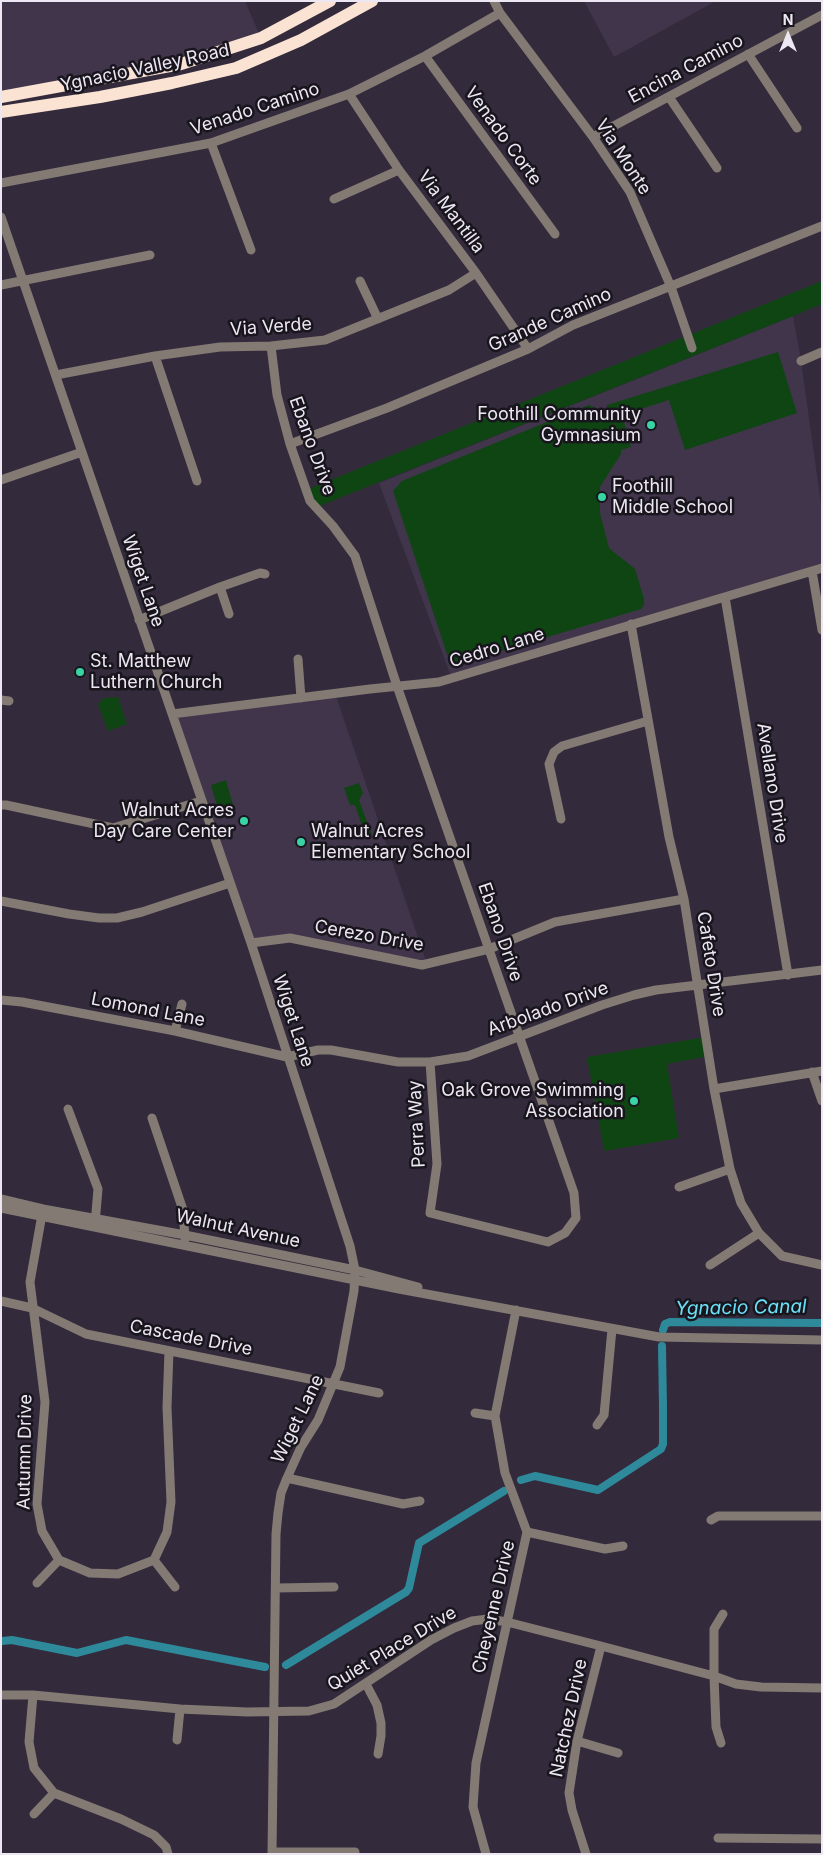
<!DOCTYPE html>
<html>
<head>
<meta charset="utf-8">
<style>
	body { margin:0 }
	#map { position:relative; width:823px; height:1855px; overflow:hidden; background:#332a3c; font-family:Inter,sans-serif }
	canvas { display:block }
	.frame { position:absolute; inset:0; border:2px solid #ece7f2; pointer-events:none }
	.north { position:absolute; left:763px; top:10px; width:50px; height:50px; -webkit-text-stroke:4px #18151d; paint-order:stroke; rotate:0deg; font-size:14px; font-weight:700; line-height:20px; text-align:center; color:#ece7f2 }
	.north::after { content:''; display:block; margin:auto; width:18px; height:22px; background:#ece7f2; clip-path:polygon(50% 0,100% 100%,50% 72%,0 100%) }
</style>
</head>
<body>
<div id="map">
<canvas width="823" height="1855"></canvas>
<div class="frame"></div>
<div class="north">N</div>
</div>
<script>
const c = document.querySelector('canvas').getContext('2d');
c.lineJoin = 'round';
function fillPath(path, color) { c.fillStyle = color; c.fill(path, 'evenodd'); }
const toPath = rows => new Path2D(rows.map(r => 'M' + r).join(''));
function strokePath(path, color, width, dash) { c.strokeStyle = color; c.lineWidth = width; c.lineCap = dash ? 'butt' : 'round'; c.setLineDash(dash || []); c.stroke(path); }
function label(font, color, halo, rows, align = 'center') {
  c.font = font + ' Inter,sans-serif'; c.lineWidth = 5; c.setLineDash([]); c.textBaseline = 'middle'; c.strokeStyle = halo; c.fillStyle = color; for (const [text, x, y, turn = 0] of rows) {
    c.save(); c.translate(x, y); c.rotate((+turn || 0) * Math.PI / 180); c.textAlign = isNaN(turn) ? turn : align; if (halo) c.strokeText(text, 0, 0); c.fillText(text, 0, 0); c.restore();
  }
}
fillPath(toPath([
	[1,1,245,1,261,38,222,52,1,97],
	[584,1,716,1,614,57],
	[793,316,801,361,822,511,822,568,452,679,379,483],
	[335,693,427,964,290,938,251,943,172,714]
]), '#41354c');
fillPath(toPath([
	[822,281,822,304,793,316,317,507,306,490],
	[778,352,797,413,685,450,669,400,622,415,631,447,621,450,621,454,600,487,600,513,609,548,635,569,644,599,644,605,641,609,451,666,393,491,402,481,589,405,610,416,607,405],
	[118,697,127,724,108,731,98,704,104,698],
	[226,780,235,812,220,816,211,785],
	[359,783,363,793,359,800,372,835,366,838,355,805,350,805,344,788],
	[706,1037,709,1056,667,1064,679,1138,604,1151,587,1057]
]), '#0e4512');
strokePath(toPath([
	[663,1330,665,1324,670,1322,822,1323],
	[521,1480,535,1476,598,1490,661,1449,663,1444,663,1408,662,1346],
	[2,1641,12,1640,77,1653,126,1640,265,1667],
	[286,1665,406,1592,409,1588,419,1543,504,1491]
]), '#2e8a9b', 8);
strokePath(toPath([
	[494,1,500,13,593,137,630,192,671,287,692,348],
	[748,54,797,128],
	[425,56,555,234],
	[349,94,399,170,476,273,528,349],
	[669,97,717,168],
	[593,137,822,15],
	[211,143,251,250],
	[1,183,211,143,349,94,425,56,500,13],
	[334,199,399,170],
	[1,217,251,943,350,1246,355,1270,354,1291,340,1367,318,1420,301,1447,287,1478,281,1493,278,1513,276,1534,272,1854],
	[360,281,378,319],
	[1,285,150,255],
	[271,346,277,395,290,444,310,501,333,526,355,556,397,686,574,1193,576,1218,565,1233,548,1242,430,1213,437,1164,430,1062],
	[155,356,197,481],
	[801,361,822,352],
	[56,375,155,356,220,347,271,346,325,340,449,290,476,273],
	[290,444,387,408,528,349,573,325,822,226],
	[1,480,82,452],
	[812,571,822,630],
	[220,587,229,614],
	[725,597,788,975],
	[139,620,220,587,260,573,265,574],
	[631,624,669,837,684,899,714,1089,730,1169,741,1203,759,1233,782,1256,822,1265],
	[298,659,301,698],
	[1,700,9,701],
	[172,714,370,689,439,682,822,568],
	[1,805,6,805,113,828,201,801],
	[561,819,549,764,554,752,562,746,648,721],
	[1,901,69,914,99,918,117,918,142,912,230,883],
	[251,943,290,938,422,965,489,949,555,922,684,899],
	[1,1000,22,1002,175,1031,287,1057,318,1050,331,1050,398,1062,430,1062,468,1056,602,1005,634,995,656,990,822,970],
	[175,1031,182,1004],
	[812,1072,822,1101],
	[714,1089,822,1071],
	[68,1109,98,1189,95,1224],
	[152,1118,183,1210,185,1239],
	[679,1187,730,1169],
	[1,1199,43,1209,185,1235,355,1270,418,1287],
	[1,1208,399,1289,659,1337,822,1340],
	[43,1209,30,1282,45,1402,37,1504,42,1531,59,1560,90,1573,118,1574,154,1560,167,1532,171,1502,167,1407,169,1351],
	[710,1265,759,1233],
	[1,1301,32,1308,86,1334,379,1393],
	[475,1413,495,1416],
	[597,1425,604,1415,612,1329],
	[287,1478,403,1504,420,1501],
	[711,1520,718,1516,822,1516],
	[527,1532,605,1549,623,1546],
	[154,1560,175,1587],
	[37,1583,59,1560],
	[276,1588,334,1587],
	[366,1684,377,1705,381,1723,381,1736,378,1754],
	[1,1695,33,1695,180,1709,247,1712,309,1711,334,1704,431,1640,454,1628,472,1621,488,1619,507,1622,601,1646,714,1676,736,1684,761,1687,822,1688],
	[33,1695,29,1742,34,1768,54,1793,121,1819,154,1835,166,1847,168,1854],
	[177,1740,180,1709],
	[577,1741,618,1753],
	[721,1743,716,1727,714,1676,714,1629,723,1614],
	[34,1814,54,1793],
	[718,1838,822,1839],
	[272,1852,355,1852],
	[486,1854,473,1807,476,1763,527,1532,505,1473,495,1416,516,1310],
	[586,1854,572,1810,569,1793,577,1741,601,1646]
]), '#837a73', 9);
strokePath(toPath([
	[1,97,181,64,261,38,330,1],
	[1,112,100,97,172,83,236,68,301,40,372,1]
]), '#fbe3d4', 12);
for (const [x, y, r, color] of [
	[651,425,5,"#39d4a5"],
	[602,497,5,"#39d4a5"],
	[80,672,5,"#39d4a5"],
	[244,821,5,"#39d4a5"],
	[301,842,5,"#39d4a5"],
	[634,1101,5,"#39d4a5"]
]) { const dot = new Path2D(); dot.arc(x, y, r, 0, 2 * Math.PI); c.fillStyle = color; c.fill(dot); strokePath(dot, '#18151d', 2); }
label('18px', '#ece7f2', '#18151d', [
	["Ygnacio Valley Road",145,68,-12],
	["Encina Camino",686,69,-28],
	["Venado Camino",255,109,-18],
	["Venado Corte",503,136,54],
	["Via Monte",623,157,57],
	["Via Mantilla",451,212,53],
	["Grande Camino",550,320,-24],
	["Via Verde",271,327,-4],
	["Ebano Drive",312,446,70],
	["Wiget Lane",143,581,71],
	["Cedro Lane",497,648,-17],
	["Avellano Drive",772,783,81],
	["Ebano Drive",500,932,71],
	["Cerezo Drive",369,936,10],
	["Cafeto Drive",711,964,81],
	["Arbolado Drive",548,1009,-20],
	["Lomond Lane",148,1010,11],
	["Wiget Lane",293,1021,72],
	["Perra Way",417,1124,-93],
	["Walnut Avenue",238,1229,12],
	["Cascade Drive",191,1338,11],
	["Wiget Lane",298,1419,-64],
	["Autumn Drive",25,1452,-89],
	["Cheyenne Drive",494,1607,-77],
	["Quiet Place Drive",392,1649,-31],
	["Natchez Drive",569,1718,-78]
]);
label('18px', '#ece7f2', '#18151d', [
	["Foothill Community",641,415],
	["Gymnasium",641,436],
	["Foothill",612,487,"left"],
	["Middle School",612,508,"left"],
	["St. Matthew",90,662,"left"],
	["Luthern Church",90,683,"left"],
	["Walnut Acres",234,811],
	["Day Care Center",234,832],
	["Walnut Acres",311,832,"left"],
	["Elementary School",311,853,"left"],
	["Oak Grove Swimming",624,1091],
	["Association",624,1112]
], 'right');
label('italic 19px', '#6ae1f9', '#18151d', [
	["Ygnacio Canal",741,1308,-1]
]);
</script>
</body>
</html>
